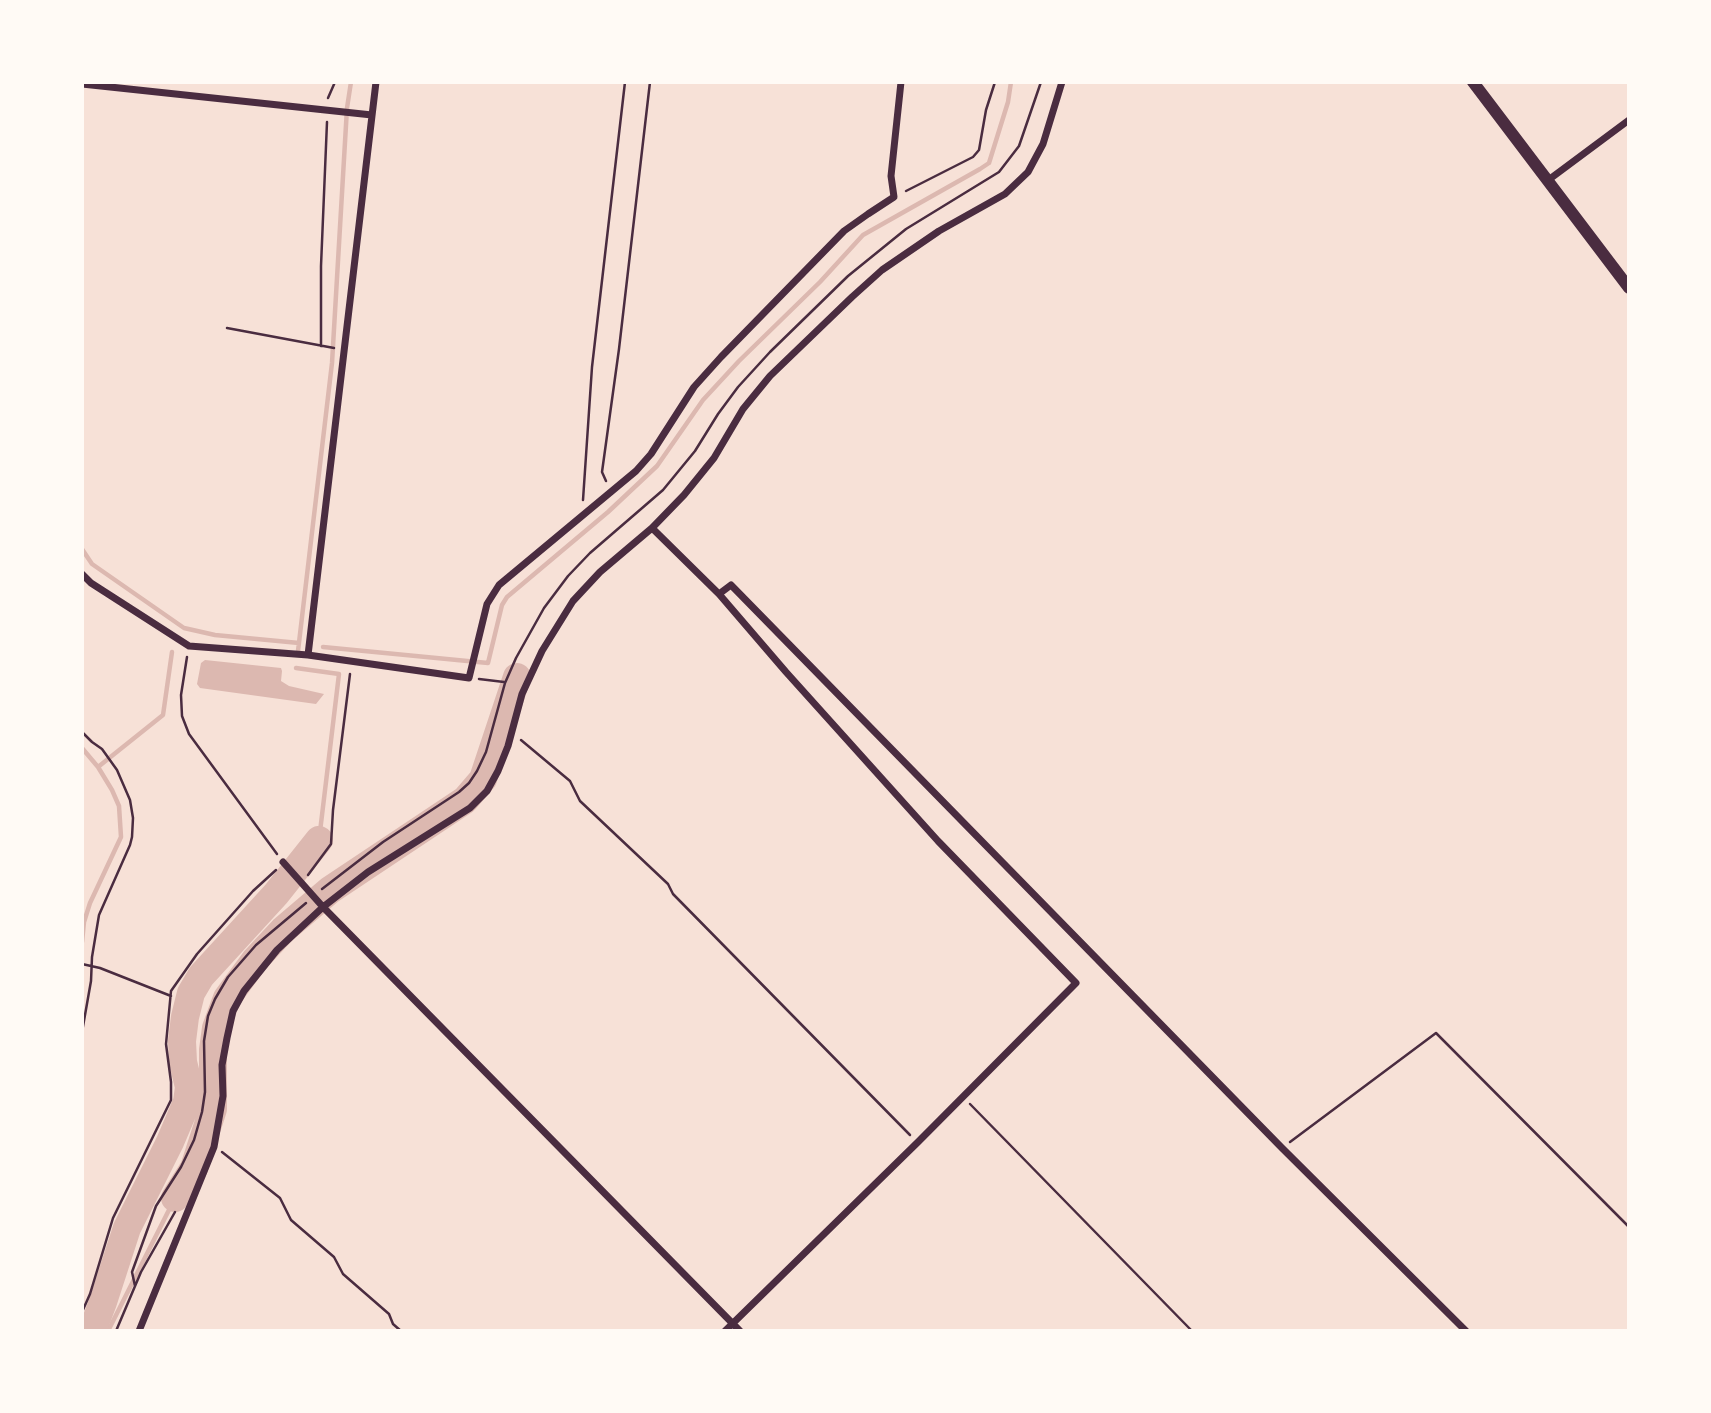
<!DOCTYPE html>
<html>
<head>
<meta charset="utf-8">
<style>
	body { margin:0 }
	#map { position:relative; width:1711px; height:1413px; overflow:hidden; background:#f7e1d7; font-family:Ubuntu,sans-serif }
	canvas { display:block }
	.frame { position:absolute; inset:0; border:84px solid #fffaf5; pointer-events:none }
</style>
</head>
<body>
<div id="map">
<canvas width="1711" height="1413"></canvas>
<div class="frame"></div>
</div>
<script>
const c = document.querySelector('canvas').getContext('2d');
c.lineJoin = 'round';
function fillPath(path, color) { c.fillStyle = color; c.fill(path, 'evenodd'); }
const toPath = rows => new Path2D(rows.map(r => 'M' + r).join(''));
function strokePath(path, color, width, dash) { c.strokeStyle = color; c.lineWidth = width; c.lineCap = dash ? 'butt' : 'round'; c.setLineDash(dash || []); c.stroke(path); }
fillPath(toPath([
	[205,660,281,668,282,671,281,681,289,686,324,694,316,704,200,688,197,684,201,663]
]), '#dcb8b0');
strokePath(toPath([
	[82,549,92,564,184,628,215,635,299,643],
	[323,647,488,663,502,605,507,597,608,512,657,466,703,400,739,361,820,282,863,235,980,169,989,163,1008,102,1011,82],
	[298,651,332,363,347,108,351,82],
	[296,668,339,674,319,840],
	[82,748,98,767],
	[82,942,84,922,90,903,121,837,119,806,112,790,98,767,163,715,172,652],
	[108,1331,175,1198]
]), '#dcb8b0', 4.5);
strokePath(toPath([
	[175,1198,194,1168,213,1109,213,1050,216,1028,227,998,255,960,283,930,330,890,465,800,483,779,517,677],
	[92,1331,103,1302,127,1228,170,1142,187,1102,189,1087,183,1062,182,1041,185,1017,191,993,201,976,276,894,319,840]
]), '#dcb8b0', 28);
strokePath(toPath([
	[328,98,335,82],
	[906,191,973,157,979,150,986,110,995,82],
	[227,328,334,348],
	[321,346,321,266,327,122],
	[606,481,602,472,619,349,650,82],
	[583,500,592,367,625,82],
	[187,657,181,695,182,716,189,734,277,854],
	[479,679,504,682],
	[82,732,92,742,102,749,117,770,130,800,133,818,132,837,130,845,99,915,92,957,91,981,82,1032],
	[521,740,570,781,580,801,668,884,673,894,910,1135],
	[308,875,331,844,333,810,350,674],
	[322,889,383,842,459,792,469,783,477,771,486,752,505,683,516,658,544,608,568,576,590,553,663,490,695,451,718,414,738,387,770,352,848,276,906,229,999,172,1019,146,1041,82],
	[82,964,100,968,171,996],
	[970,1104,1192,1331],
	[1290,1142,1436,1033,1629,1227],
	[222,1152,280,1198,291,1220,334,1257,343,1274,389,1314,393,1324,401,1331],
	[135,1286,132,1272,156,1206,181,1167,194,1140,202,1112,205,1092,204,1041,208,1016,215,999,228,977,256,945,306,903],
	[82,1312,90,1294,113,1218,171,1100,171,1082,166,1044,171,991,197,954,253,891,276,870],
	[116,1331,141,1272,175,1212]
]), '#4a2c40', 2.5);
strokePath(toPath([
	[82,84,372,115],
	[1547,181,1629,120],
	[652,528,719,594,786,672,938,841,1076,983,918,1142,725,1331],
	[82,574,91,583,189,646,308,655,469,678,487,604,499,585,636,471,651,454,694,387,721,357,844,231,868,214,894,197,891,176,901,82],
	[719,594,731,585,1282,1148,1466,1331],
	[308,655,376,82],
	[283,862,323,907,740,1331],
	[139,1331,214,1147,223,1096,222,1065,227,1038,233,1011,244,991,277,950,323,907,368,872,470,808,487,791,498,771,508,746,522,694,542,651,573,601,600,572,652,528,684,495,714,458,743,409,770,376,852,297,882,270,939,231,1005,194,1028,172,1043,144,1062,82]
]), '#4a2c40', 7);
strokePath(toPath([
	[1473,82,1629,288]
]), '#4a2c40', 12);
</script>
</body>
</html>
